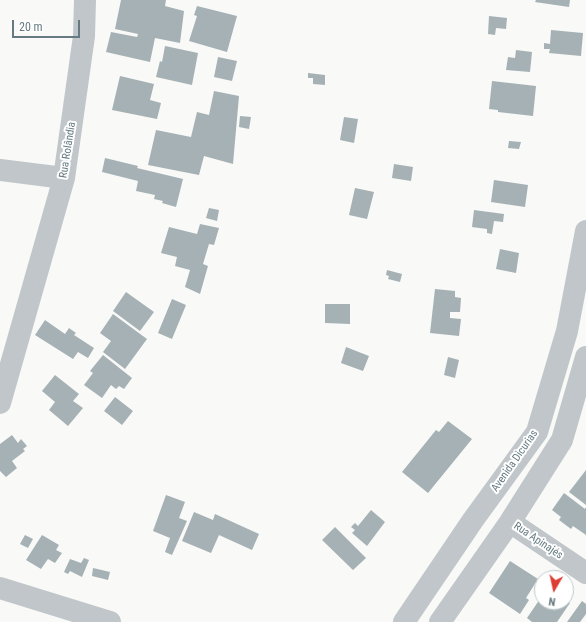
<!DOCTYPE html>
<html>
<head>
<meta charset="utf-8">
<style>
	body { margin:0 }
	#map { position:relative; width:586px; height:622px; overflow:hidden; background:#f9f9f7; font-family:"Roboto Condensed",sans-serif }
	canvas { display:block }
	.north { position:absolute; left:534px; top:570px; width:40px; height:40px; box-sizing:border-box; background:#fff; border:1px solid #c1cacd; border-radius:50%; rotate:189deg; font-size:11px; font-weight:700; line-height:16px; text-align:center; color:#657a81 }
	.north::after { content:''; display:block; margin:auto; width:14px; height:18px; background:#dd3d33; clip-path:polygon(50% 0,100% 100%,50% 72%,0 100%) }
	.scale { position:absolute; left:12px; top:20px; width:68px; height:18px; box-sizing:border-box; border:2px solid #657a81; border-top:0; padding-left:5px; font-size:12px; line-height:14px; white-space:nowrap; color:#657a81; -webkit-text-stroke:3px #fff; paint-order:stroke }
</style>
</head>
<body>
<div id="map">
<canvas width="586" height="622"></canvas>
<div class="north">N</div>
<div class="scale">20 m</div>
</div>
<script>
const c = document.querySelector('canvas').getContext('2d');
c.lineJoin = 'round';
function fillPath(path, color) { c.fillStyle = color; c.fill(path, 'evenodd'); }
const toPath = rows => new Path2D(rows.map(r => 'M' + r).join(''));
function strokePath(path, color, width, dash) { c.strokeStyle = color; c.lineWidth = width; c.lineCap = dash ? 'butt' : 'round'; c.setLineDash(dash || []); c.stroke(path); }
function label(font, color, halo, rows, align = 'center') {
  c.font = font + ' "Roboto Condensed",sans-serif'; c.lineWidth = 4; c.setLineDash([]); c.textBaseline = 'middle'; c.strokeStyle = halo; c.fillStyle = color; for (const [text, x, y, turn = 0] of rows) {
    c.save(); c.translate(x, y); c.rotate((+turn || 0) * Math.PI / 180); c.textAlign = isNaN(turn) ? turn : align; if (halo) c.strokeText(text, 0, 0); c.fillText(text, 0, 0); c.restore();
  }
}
fillPath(toPath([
	[121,0,166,0,165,6,184,11,180,43,155,38,150,62,106,52,111,32,137,37,138,34,115,29],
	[536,0,570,0,569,7,535,2],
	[197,6,237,16,227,52,189,41,197,16,194,15],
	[489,16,507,18,506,29,496,28,495,35,488,34],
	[551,30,583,33,581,56,549,53,550,49,544,49,544,43,550,44],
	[165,46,198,53,192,85,156,77,160,61,162,62],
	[516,50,532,52,530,72,506,70,508,57,515,58],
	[218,57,237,61,232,81,214,77],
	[308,73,325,75,325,85,313,84,313,78,308,78],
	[120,76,154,84,150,100,161,103,157,119,112,110],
	[492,81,536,86,533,116,498,112,498,110,489,109],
	[214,91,239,96,233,164,204,156,199,175,148,165,156,130,191,137,197,112,209,115],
	[240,116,251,117,249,129,239,127],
	[344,117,358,119,354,143,340,140],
	[509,141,521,142,519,149,508,148],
	[105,158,138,166,137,168,183,179,176,207,162,203,163,201,154,199,155,195,136,191,138,181,102,172],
	[394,164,413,167,411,181,392,178],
	[494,180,528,185,525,207,491,202],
	[355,188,374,192,367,219,349,215],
	[209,208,219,210,217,221,206,218],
	[474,210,504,214,503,222,494,221,492,234,487,233,487,229,472,227],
	[200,224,219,228,214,245,209,244,203,264,208,266,200,294,185,287,190,270,175,266,177,257,161,253,169,227,197,234],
	[500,249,519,253,516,273,496,269],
	[387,270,402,274,400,282,388,279,389,276,386,275],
	[435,289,455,291,455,297,461,298,460,312,450,312,450,318,461,319,459,336,430,333],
	[126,292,154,312,140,331,113,311],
	[172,299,186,305,172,339,158,333],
	[325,304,350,304,350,324,325,323],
	[113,314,147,339,125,369,103,352,111,341,100,333],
	[45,320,65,334,69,328,76,333,74,335,94,348,88,358,78,352,73,359,35,335],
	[346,347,369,356,363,371,341,363],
	[103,355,132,378,124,389,119,386,116,389,111,385,102,398,84,385,93,373,90,371],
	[448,357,459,360,455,378,444,375],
	[55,375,79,394,73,401,83,408,68,426,49,410,55,402,42,391],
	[115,397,133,411,122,425,104,411],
	[448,421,472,439,428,493,402,472,436,430,439,432],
	[12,435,18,443,21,439,27,446,23,449,25,451,12,461,17,468,6,477,0,471,0,444],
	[586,470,586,505,569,492],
	[564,493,585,509,586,507,586,535,573,526,571,529,559,520,561,517,552,510],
	[166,495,185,502,179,518,187,521,172,555,165,552,170,538,153,531],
	[371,510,385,522,367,546,352,533,355,530,351,527,355,523,358,526],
	[194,512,213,520,215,514,259,534,252,550,219,535,211,553,182,541],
	[335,527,366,558,353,570,322,540],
	[25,535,33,539,28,548,20,544],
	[42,535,59,545,56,550,62,553,55,563,48,559,41,569,26,560],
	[84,558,89,560,82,577,70,571,68,574,64,572,70,559,81,563],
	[510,561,538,579,526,598,529,600,520,614,489,593],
	[93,568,110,572,108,580,92,576],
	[542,596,542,602,566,602,566,600,570,603,557,622,532,622,527,618],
	[582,601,586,604,586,614,580,622,567,622]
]), '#a5b1b4');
strokePath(toPath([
	[0,170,64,178],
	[0,403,64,178,84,36,85,0],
	[510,522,586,573],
	[0,588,110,622],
	[404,622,473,520,537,432,567,331,586,231],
	[440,622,510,522,562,440,586,357]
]), '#c0c6c9', 22);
label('11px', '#657a81', '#fff', [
	["Rua Rolândia",68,150,-81],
	["Avenida Dicurias",515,461,-55],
	["Rua Apinajés",538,541,34]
]);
</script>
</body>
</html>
